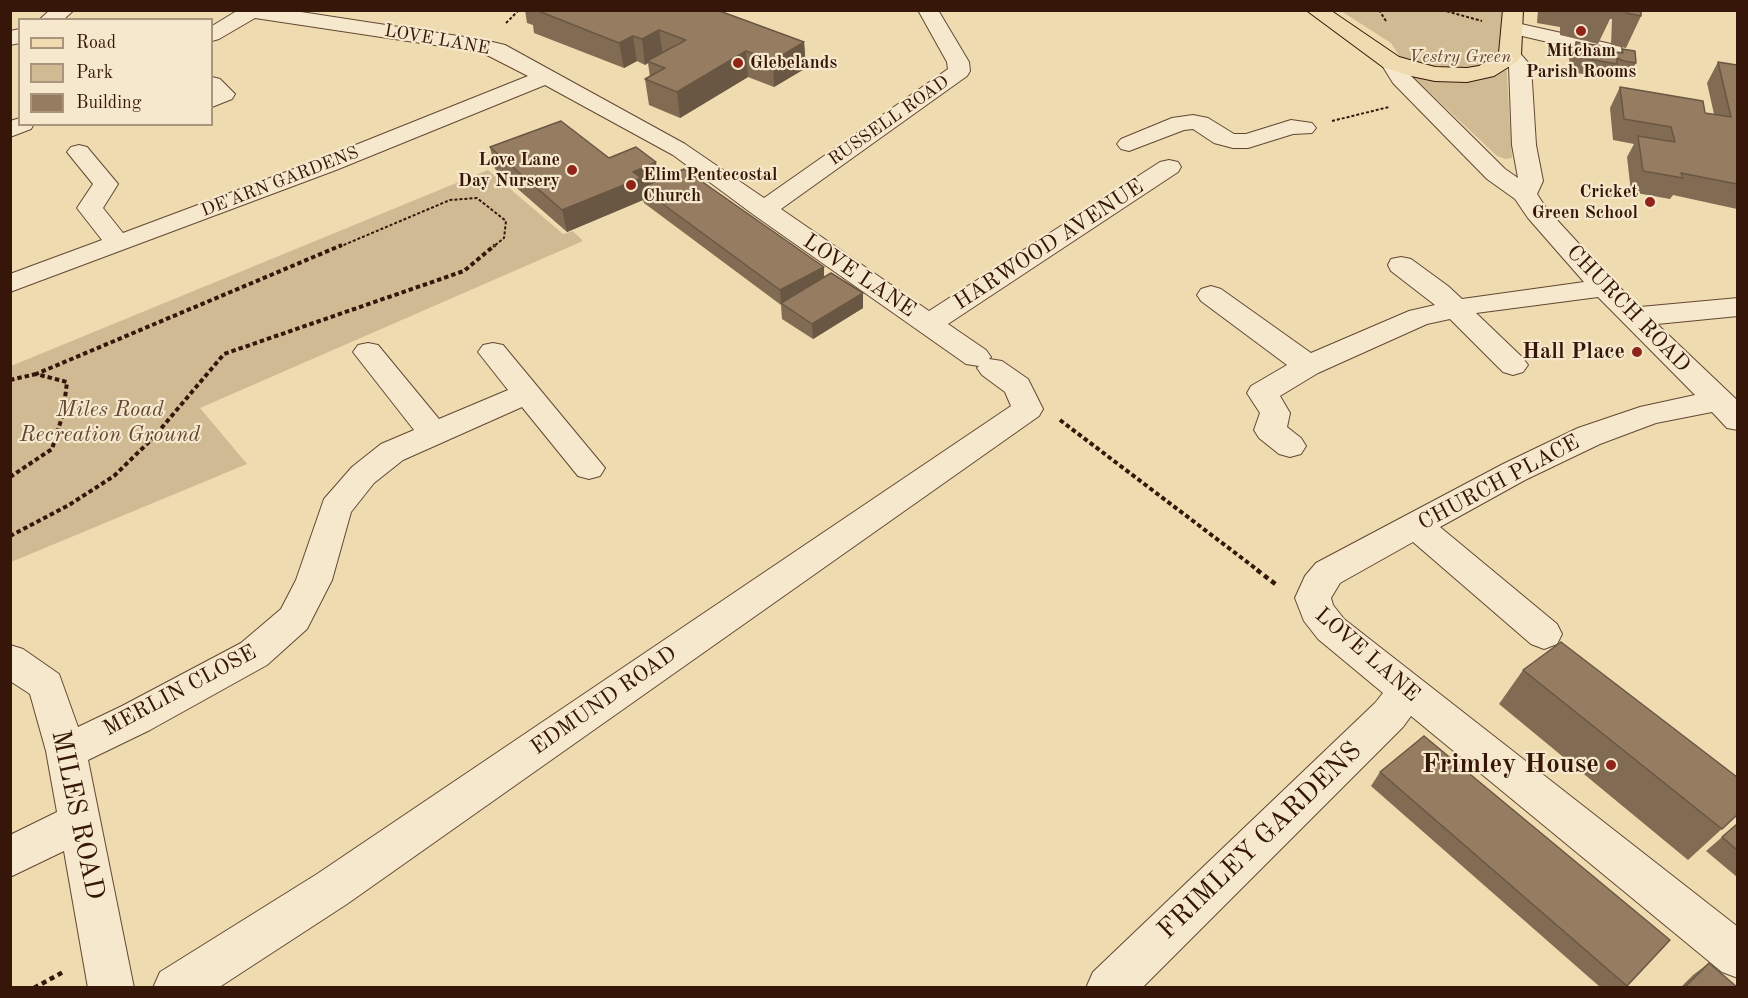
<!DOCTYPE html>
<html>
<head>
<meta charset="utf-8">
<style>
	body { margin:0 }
	#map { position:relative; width:1748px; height:998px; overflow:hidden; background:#efdbb0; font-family:"Old Standard TT",serif }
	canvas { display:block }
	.frame { position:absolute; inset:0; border:12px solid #361609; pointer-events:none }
	.legend { position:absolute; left:18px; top:18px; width:195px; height:108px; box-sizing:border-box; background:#f5e8cc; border:2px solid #a9947e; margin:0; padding:8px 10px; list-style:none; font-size:18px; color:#361609 }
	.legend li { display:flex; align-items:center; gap:12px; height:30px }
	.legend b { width:30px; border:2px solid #a9947e }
</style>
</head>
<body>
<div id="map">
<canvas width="1748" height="998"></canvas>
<div class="frame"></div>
<ul class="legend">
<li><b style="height:8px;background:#efdbb0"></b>Road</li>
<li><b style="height:16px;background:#d0ba94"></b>Park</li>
<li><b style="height:16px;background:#967c60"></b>Building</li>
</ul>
</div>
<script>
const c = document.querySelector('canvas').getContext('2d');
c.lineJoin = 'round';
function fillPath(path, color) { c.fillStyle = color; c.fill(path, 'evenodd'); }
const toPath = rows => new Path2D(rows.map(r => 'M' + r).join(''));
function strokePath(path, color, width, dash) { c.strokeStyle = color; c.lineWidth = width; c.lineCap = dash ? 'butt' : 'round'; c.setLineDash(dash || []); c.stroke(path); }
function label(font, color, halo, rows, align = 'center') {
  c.font = font + ' "Old Standard TT",serif'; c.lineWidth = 4.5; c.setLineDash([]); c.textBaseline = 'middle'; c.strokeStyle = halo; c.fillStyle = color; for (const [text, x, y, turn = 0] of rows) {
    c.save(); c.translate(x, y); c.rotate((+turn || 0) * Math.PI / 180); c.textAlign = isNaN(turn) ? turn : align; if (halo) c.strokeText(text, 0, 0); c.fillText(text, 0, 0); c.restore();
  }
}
fillPath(toPath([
	[1341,11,1503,11,1512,158,1505,159,1497,156,1412,76,1391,43],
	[488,170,563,234,573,231,583,241,200,408,247,464,11,562,11,366]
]), '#d0ba94');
const minor = toPath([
	[50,10,74,10,63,20,39,20,50,10],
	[234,10,288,10,484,40,505,45,685,144,764,198,948,69,947,62,918,10,938,10,969,62,970,71,967,76,781,209,929,311,1160,162,1169,160,1178,162,1181,167,1178,172,948,324,986,350,991,357,989,359,1002,361,1028,379,1043,409,1039,416,347,904,218,988,153,988,160,972,317,874,1011,406,1005,392,982,375,977,368,979,366,966,364,754,215,673,155,545,85,336,170,10,292,10,274,102,240,77,208,93,184,67,152,71,147,79,145,87,147,118,184,103,208,123,233,318,160,528,76,481,52,255,18,219,39,212,41,212,26,235,12,234,10],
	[1512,22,1620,46,1623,51,1620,56,1612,57,1505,32,1502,28,1505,24,1512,22],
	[20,29,20,43,10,45,10,31,20,29],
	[1510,50,1518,51,1531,66,1536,145,1543,181,1537,194,1546,208,1614,282,1640,307,1738,298,1738,316,1657,324,1738,401,1738,430,1727,428,1712,412,1656,423,1600,444,1525,480,1440,527,1557,624,1562,634,1557,644,1544,649,1531,644,1413,542,1340,583,1331,598,1333,605,1344,619,1738,927,1738,978,1722,972,1411,716,1403,727,1142,988,1086,988,1093,972,1375,703,1383,693,1318,639,1304,621,1295,598,1305,576,1316,563,1503,464,1578,428,1640,407,1695,395,1598,297,1476,313,1523,358,1528,365,1523,372,1513,375,1503,372,1450,319,1427,324,1318,373,1280,396,1290,413,1287,427,1301,438,1306,446,1301,454,1290,457,1279,454,1259,438,1254,430,1260,413,1247,393,1251,386,1287,365,1201,301,1197,295,1201,289,1211,286,1221,289,1311,353,1409,311,1435,305,1391,271,1388,265,1391,259,1401,257,1411,259,1448,286,1462,299,1584,282,1528,218,1515,199,1487,179,1393,83,1380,62,1383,57,1391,55,1399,57,1409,74,1505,169,1518,178,1512,145,1509,67,1499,56,1502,51,1510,50],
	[212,77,220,79,235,94,232,99,212,107,212,77],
	[1193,115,1208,118,1234,134,1246,134,1291,120,1312,123,1316,128,1312,133,1293,134,1248,148,1233,148,1214,143,1193,129,1184,130,1129,151,1121,149,1117,144,1121,139,1172,118,1193,115],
	[20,118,20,124,34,124,31,129,10,137,10,121,20,118],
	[368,343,378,345,439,419,508,390,478,352,483,345,493,343,503,345,605,468,600,476,589,479,578,476,522,407,403,460,374,483,351,512,332,580,307,629,267,665,150,730,88,760,134,988,88,988,64,851,10,877,10,835,57,812,46,751,30,694,10,681,10,645,23,649,59,674,78,727,122,706,241,643,281,609,296,580,324,499,352,467,381,444,414,430,353,352,358,345,368,343]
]);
const major = toPath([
	[1306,10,1330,10,1399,57,1435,67,1467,68,1479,66,1499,53,1503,10,1523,10,1521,56,1518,61,1494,76,1467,82,1435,81,1411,76,1383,67,1306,10]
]);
strokePath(minor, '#644733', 2);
strokePath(major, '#361609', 2);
strokePath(toPath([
	[1379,10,1386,21],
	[1442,10,1482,21],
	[506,23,519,10],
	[1332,121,1389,107],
	[339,247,450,200,477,198,506,221,504,238,493,247]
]), '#361609', 2, [3, 2]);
strokePath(toPath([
	[10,380,36,374],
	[1060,420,1259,571],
	[10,477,52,449,63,414,67,382,36,374,342,245],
	[10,536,69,505,114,476,153,438,224,354,464,271,495,245]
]), '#361609', 4, [4.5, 3]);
strokePath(toPath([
	[1257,570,1278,586],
	[34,988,65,971]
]), '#361609', 4.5, [5, 4]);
fillPath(minor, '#f5e8cc');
fillPath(major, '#efdbb0');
fillPath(toPath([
	[525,10,717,10,804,42,806,68,774,87,748,77,680,118,649,105,645,79,650,77,648,63,645,65,637,61,624,68,534,33,533,25,527,23],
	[1538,10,1641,10,1641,16,1626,48,1611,45,1612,19,1610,19,1598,44,1560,35,1560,27,1537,23],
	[1576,42,1616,52,1621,52,1622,49,1636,63,1628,77,1617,76,1612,73,1610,78,1570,72,1569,56],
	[1718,62,1737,65,1737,209,1673,195,1670,199,1631,192,1627,157,1634,144,1613,140,1610,108,1620,87,1705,113,1714,114,1707,83],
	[490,147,609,158,659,180,824,267,824,278,863,308,813,339,782,319,781,305,644,203,643,200,567,232,495,169],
	[1523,670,1737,815,1688,860,1499,704],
	[1380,772,1670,940,1625,987,1600,987,1371,786],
	[1737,824,1737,877,1706,851],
	[1709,963,1737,987,1681,987,1693,975]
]), '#816b53');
fillPath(toPath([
	[659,30,663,55,647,61,648,63,645,65,642,39],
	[633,36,637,61,624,68,619,43],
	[804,42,806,68,774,87,773,61],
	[746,51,748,77,680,118,677,92],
	[656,162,659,184,641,188,643,200,567,232,562,210,633,172],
	[824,267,824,282,781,304,780,290],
	[863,293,863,308,813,339,812,324]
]), '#695743');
const building = toPath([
	[536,10,717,10,804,42,773,61,746,51,677,92,645,79,665,68,647,61,686,40,659,30,642,39,633,36,619,43,536,10],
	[1626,10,1641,10,1641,16,1626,13,1626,10],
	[1576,42,1615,48,1616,52,1623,53,1622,49,1635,51,1636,63,1624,61,1617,58,1617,64,1577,57,1576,42],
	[1718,62,1737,65,1737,184,1681,173,1683,178,1643,171,1638,136,1675,142,1671,127,1624,119,1620,87,1703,101,1705,113,1731,117,1718,62],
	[561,121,609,158,636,147,656,162,633,172,641,178,562,210,490,147,561,121],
	[684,169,824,267,780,290,641,188,684,169],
	[831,273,863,293,812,324,781,303,831,273],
	[1561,642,1737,777,1737,815,1722,829,1523,670,1561,642],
	[1424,736,1670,940,1627,986,1380,772,1424,736],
	[1737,824,1737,850,1722,837,1737,824],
	[1709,963,1737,987,1685,987,1709,963]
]);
fillPath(building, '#967c60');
strokePath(building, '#695743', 1.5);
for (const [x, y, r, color] of [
	[1581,31,6,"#8f2418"],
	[738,63,6,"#8f2418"],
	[572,170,6,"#8f2418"],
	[631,185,6,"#8f2418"],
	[1650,202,6,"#8f2418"],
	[1637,352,6,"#8f2418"],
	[1611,765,6,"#8f2418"]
]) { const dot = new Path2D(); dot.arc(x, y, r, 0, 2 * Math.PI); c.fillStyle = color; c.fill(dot); strokePath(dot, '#f5e8cc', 2); }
label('18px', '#361609', '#f5e8cc', [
	["LOVE LANE",437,40,10],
	["RUSSELL ROAD",889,121,-35],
	["DE'ARN GARDENS",280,182,-21]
]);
label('bold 18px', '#361609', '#f5e8cc', [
	["Mitcham",1581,51,"center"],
	["Parish Rooms",1581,72,"center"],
	["Glebelands",750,63],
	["Love Lane",560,160,"right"],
	["Day Nursery",560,181,"right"],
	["Elim Pentecostal",643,175],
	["Church",643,196],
	["Cricket",1638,192,"right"],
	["Green School",1638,213,"right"]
], 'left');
label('italic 18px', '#644733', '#f5e8cc', [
	["Vestry Green",1460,57]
]);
label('22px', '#361609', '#f5e8cc', [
	["HARWOOD AVENUE",1049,245,-33],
	["LOVE LANE",859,276,34],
	["CHURCH ROAD",1628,309,46],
	["CHURCH PLACE",1499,483,-28],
	["LOVE LANE",1367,655,41],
	["MERLIN CLOSE",180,691,-28],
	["EDMUND ROAD",604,701,-35]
]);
label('bold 22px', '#361609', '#f5e8cc', [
	["Hall Place",1625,352]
], 'right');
label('italic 22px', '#644733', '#f5e8cc', [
	["Miles Road",110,410],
	["Recreation Ground",110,435]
]);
label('bold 27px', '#361609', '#f5e8cc', [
	["Frimley House",1599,765]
], 'right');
label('27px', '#361609', '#f5e8cc', [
	["MILES ROAD",77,815,78],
	["FRIMLEY GARDENS",1260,841,-44]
]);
</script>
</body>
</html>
